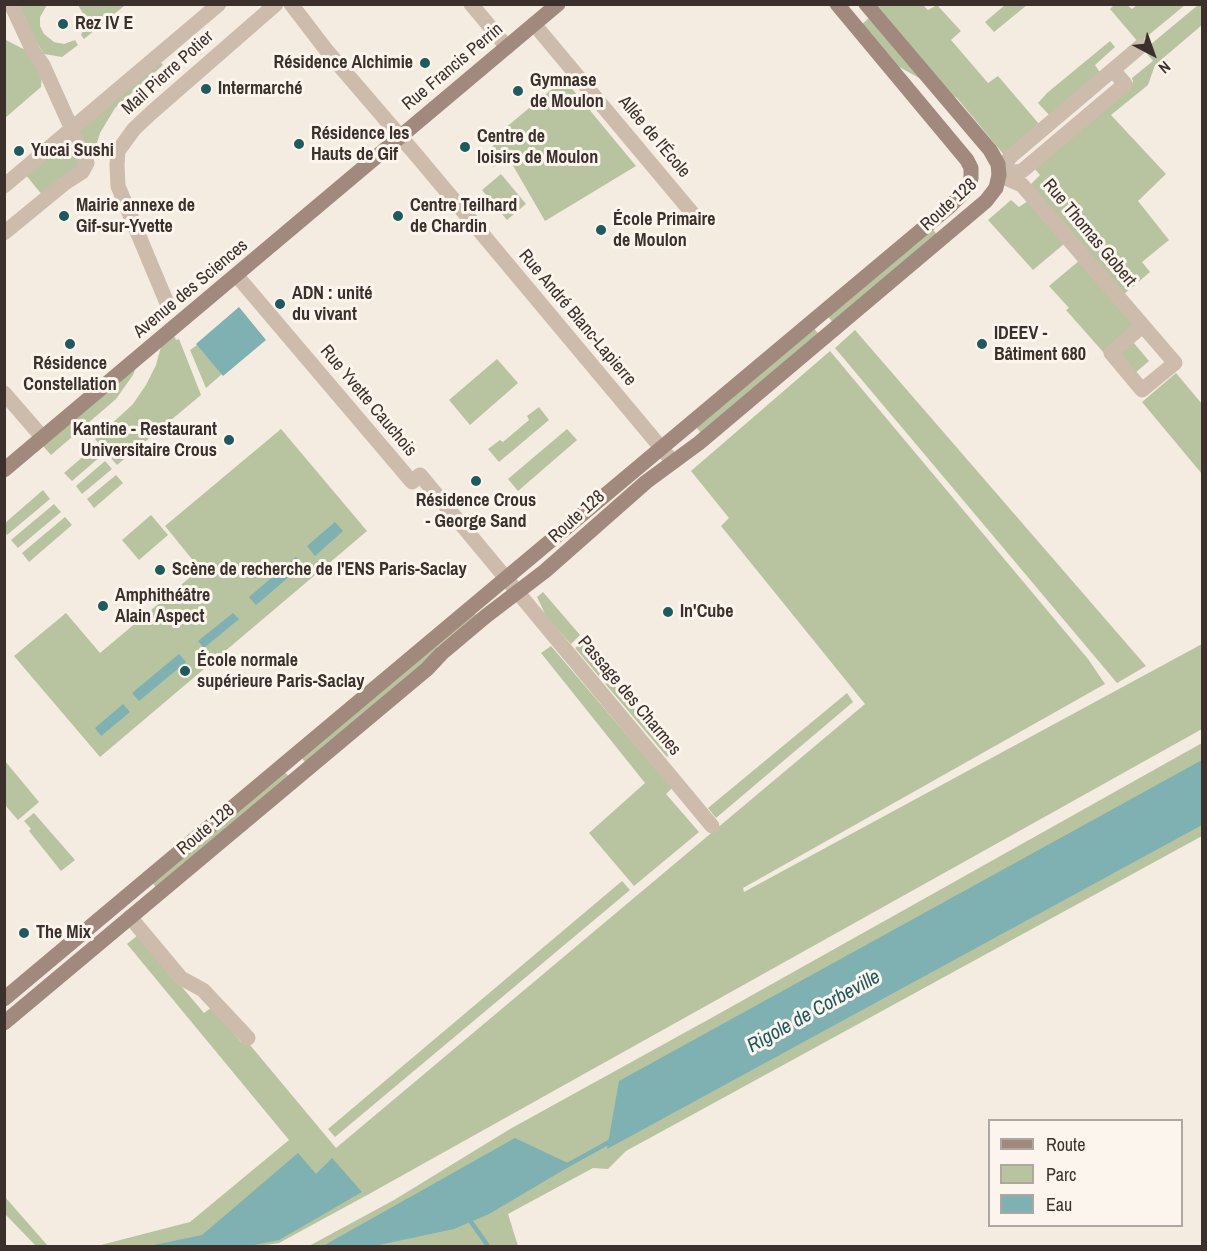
<!DOCTYPE html>
<html>
<head>
<meta charset="utf-8">
<style>
	body { margin:0 }
	#map { position:relative; width:1207px; height:1251px; overflow:hidden; background:#f4ebe1; font-family:"Archivo Narrow",sans-serif }
	canvas { display:block }
	.frame { position:absolute; inset:0; border:6px solid #3b302b; pointer-events:none }
	.legend { position:absolute; left:988px; top:1119px; width:195px; height:108px; box-sizing:border-box; background:#fbf5ee; border:2px solid #aea6a0; margin:0; padding:8px 10px; list-style:none; font-size:18px; color:#3b302b }
	.legend li { display:flex; align-items:center; gap:12px; height:30px }
	.legend b { width:30px; border:2px solid #aea6a0 }
	.north { position:absolute; left:1123px; top:24px; width:60px; height:60px; -webkit-text-stroke:4px #fbf5ee; paint-order:stroke; rotate:139deg; font-size:16px; font-weight:700; line-height:24px; text-align:center; color:#3b302b }
	.north::after { content:''; display:block; margin:auto; width:21px; height:27px; background:#3b302b; clip-path:polygon(50% 0,100% 100%,50% 72%,0 100%) }
</style>
</head>
<body>
<div id="map">
<canvas width="1207" height="1251"></canvas>
<div class="frame"></div>
<ul class="legend">
<li><b style="height:8px;background:#a18a7d"></b>Route</li>
<li><b style="height:16px;background:#b8c4a0"></b>Parc</li>
<li><b style="height:16px;background:#7fb0b2"></b>Eau</li>
</ul>
<div class="north">N</div>
</div>
<script>
const c = document.querySelector('canvas').getContext('2d');
c.lineJoin = 'round';
function fillPath(path, color) { c.fillStyle = color; c.fill(path, 'evenodd'); }
const toPath = rows => new Path2D(rows.map(r => 'M' + r).join(''));
function strokePath(path, color, width, dash) { c.strokeStyle = color; c.lineWidth = width; c.lineCap = dash ? 'butt' : 'round'; c.setLineDash(dash || []); c.stroke(path); }
function label(font, color, halo, rows, align = 'center') {
  c.font = font + ' "Archivo Narrow",sans-serif'; c.lineWidth = 6; c.setLineDash([]); c.textBaseline = 'middle'; c.strokeStyle = halo; c.fillStyle = color; for (const [text, x, y, turn = 0] of rows) {
    c.save(); c.translate(x, y); c.rotate((+turn || 0) * Math.PI / 180); c.textAlign = isNaN(turn) ? turn : align; if (halo) c.strokeText(text, 0, 0); c.fillText(text, 0, 0); c.restore();
  }
}
fillPath(toPath([
	[13,5,47,5,40,17,40,26,44,34,54,42,64,44,75,40,78,45,62,57,44,54],
	[111,5,124,6,84,39,81,35,85,26,85,17,78,5],
	[871,5,923,5,928,10,937,5,961,31,951,40,988,83,998,76,1040,125,1004,155,957,98,941,88],
	[1005,5,1027,5,994,32,985,22],
	[1114,5,1127,5,1132,9,1137,5,1185,5,1139,43,1110,9],
	[1198,5,1202,5,1202,25,1155,65,1148,85,1111,115,1166,174,1138,201,1169,240,1142,262,1150,272,1123,295,1030,185,1040,175,1033,167,1133,82,1132,78,1153,61,1144,50],
	[870,17,920,76,919,78,894,64,861,25],
	[6,40,27,51,42,73,41,87,5,118],
	[1110,41,1115,47,1095,65,1101,74,1050,116,1038,103,1047,93],
	[160,61,163,65,115,108,100,133,94,153,43,196,25,174],
	[564,79,636,166,545,221,508,157,493,167,484,156,500,138,498,134],
	[501,174,526,204,507,220,482,190],
	[1011,200,1019,207,1028,201,1064,244,1033,270,988,220],
	[931,227,938,236,834,324,827,315],
	[1080,260,1134,325,1104,353,1066,310,1069,308,1049,286],
	[813,327,820,336,702,434,695,426],
	[855,330,1146,666,1117,683,835,348],
	[173,333,176,340,179,339,201,395,117,465,95,439,133,404,146,385,156,365,162,343],
	[1133,342,1149,361,1135,373,1119,354],
	[197,345,222,374,206,388,190,350],
	[830,351,1088,659,1105,684,743,888,744,892,1202,644,1202,729,369,1194,279,1243,260,1246,97,1246,190,1222,289,1140,127,944,138,935,204,1013,212,1007,241,1042,245,1039,336,1148,865,704,721,526,729,518,691,471],
	[497,359,518,383,470,425,449,400],
	[136,367,133,375,116,399,51,455,43,446],
	[1176,373,1202,404,1202,474,1142,402],
	[539,407,549,420,499,462,488,449,500,440,503,442,529,420,527,416],
	[281,429,367,531,100,757,14,656,66,613,100,653,200,569,165,526],
	[567,429,577,440,518,491,508,479],
	[93,448,101,456,72,481,64,473],
	[105,461,112,469,82,494,76,486],
	[116,475,123,483,94,508,87,499],
	[43,490,50,499,7,535,5,533,5,523],
	[54,504,61,512,18,548,11,540],
	[151,515,168,535,139,560,122,540],
	[65,517,72,525,29,562,22,553],
	[543,592,580,635,571,644,546,616,537,597],
	[474,612,476,615,437,647,423,668,307,765,301,757],
	[584,641,675,751,667,757,575,648],
	[551,646,672,788,666,794,699,832,634,886,589,833,645,783,541,653],
	[847,693,853,702,716,818,708,808],
	[1202,743,1202,836,626,1151,608,1169,593,1168,508,1214,518,1246,309,1246,394,1200,510,1129,713,1017],
	[5,761,39,802,18,820,5,805],
	[284,771,291,779,158,890,151,881],
	[34,813,75,860,61,871,29,831,31,829,24,821],
	[622,881,630,890,335,1137,328,1129],
	[4,1197,5,1197,48,1246,36,1246,5,1214]
]), '#b8c4a0');
fillPath(toPath([
	[239,307,266,340,223,376,196,344],
	[335,522,343,531,315,556,307,546],
	[296,557,303,565,256,605,249,597],
	[233,613,239,619,204,648,198,641],
	[179,654,186,662,139,701,132,693],
	[123,704,130,712,101,736,95,728],
	[1202,760,1202,825,607,1149,619,1081],
	[515,1138,572,1165,489,1214,454,1229,374,1246,323,1246],
	[298,1153,316,1174,332,1158,362,1192,279,1240,249,1246,149,1246,202,1235]
]), '#7fb0b2');
strokePath(toPath([
	[566,1166,611,1141],
	[469,1219,488,1246]
]), '#7fb0b2', 4.5);
strokePath(toPath([
	[291,4,327,51,417,156,673,462],
	[471,4,507,47],
	[534,24,698,220],
	[999,175,1022,185,1175,363,1142,390,1111,353,1142,326],
	[999,175,1010,157,1141,46],
	[999,175,1022,171,1125,84,1113,70],
	[4,186,219,4],
	[4,233,65,183,82,172,87,163,43,65,33,51,11,4],
	[237,276,412,482,420,475,421,476,712,826],
	[167,303,118,186,117,165,118,151,134,129,151,113,276,4],
	[4,393,43,438],
	[130,917,181,978,203,990,248,1038]
]), '#cdbbac', 15);
strokePath(toPath([
	[4,470,558,4],
	[4,999,950,206,969,187,971,178,971,168,967,160,837,4],
	[4,1023,427,669,442,653,486,616,545,571,646,482,699,443,986,201,996,188,999,175,998,164,990,150,866,4]
]), '#a18a7d', 15);
for (const [x, y, r, color] of [
	[63,24,6,"#1f5a5e"],
	[425,63,6,"#1f5a5e"],
	[206,89,6,"#1f5a5e"],
	[518,91,6,"#1f5a5e"],
	[299,144,6,"#1f5a5e"],
	[465,147,6,"#1f5a5e"],
	[19,151,6,"#1f5a5e"],
	[64,216,6,"#1f5a5e"],
	[398,216,6,"#1f5a5e"],
	[601,230,6,"#1f5a5e"],
	[280,304,6,"#1f5a5e"],
	[70,344,6,"#1f5a5e"],
	[982,344,6,"#1f5a5e"],
	[229,440,6,"#1f5a5e"],
	[476,481,6,"#1f5a5e"],
	[160,570,6,"#1f5a5e"],
	[103,606,6,"#1f5a5e"],
	[668,612,6,"#1f5a5e"],
	[185,671,6,"#1f5a5e"],
	[24,933,6,"#1f5a5e"]
]) { const dot = new Path2D(); dot.arc(x, y, r, 0, 2 * Math.PI); c.fillStyle = color; c.fill(dot); strokePath(dot, '#fbf5ee', 2); }
label('bold 18px', '#3b302b', '#fbf5ee', [
	["Rez IV E",75,24],
	["Résidence Alchimie",413,63,"right"],
	["Gymnase",530,81],
	["de Moulon",530,102],
	["Intermarché",218,89],
	["Résidence les",311,134],
	["Hauts de Gif",311,155],
	["Centre de",477,137],
	["loisirs de Moulon",477,158],
	["Yucai Sushi",31,151],
	["Mairie annexe de",76,206],
	["Gif-sur-Yvette",76,227],
	["Centre Teilhard",410,206],
	["de Chardin",410,227],
	["École Primaire",613,220],
	["de Moulon",613,241],
	["ADN : unité",292,294],
	["du vivant",292,315],
	["IDEEV -",994,334],
	["Bâtiment 680",994,355],
	["Résidence",70,364,"center"],
	["Constellation",70,385,"center"],
	["Kantine - Restaurant",217,430,"right"],
	["Universitaire Crous",217,451,"right"],
	["Résidence Crous",476,501,"center"],
	["- George Sand",476,522,"center"],
	["Scène de recherche de l'ENS Paris-Saclay",172,570],
	["Amphithéâtre",115,596],
	["Alain Aspect",115,617],
	["In'Cube",680,612],
	["École normale",197,661],
	["supérieure Paris-Saclay",197,682],
	["The Mix",36,933]
], 'left');
label('18px', '#3b302b', '#fbf5ee', [
	["Rue Francis Perrin",453,67,-40],
	["Mail Pierre Potier",168,73,-42],
	["Allée de l'École",654,137,50],
	["Route 128",949,205,-42],
	["Rue Thomas Gobert",1089,233,50],
	["Avenue des Sciences",191,289,-40],
	["Rue André Blanc-Lapierre",577,318,50],
	["Rue Yvette Cauchois",368,401,50],
	["Route 128",577,517,-42],
	["Passage des Charmes",629,696,50],
	["Route 128",206,830,-40]
]);
label('italic 20px', '#1f5a5e', '#fbf5ee', [
	["Rigole de Corbeville",814,1012,-29]
]);
</script>
</body>
</html>
